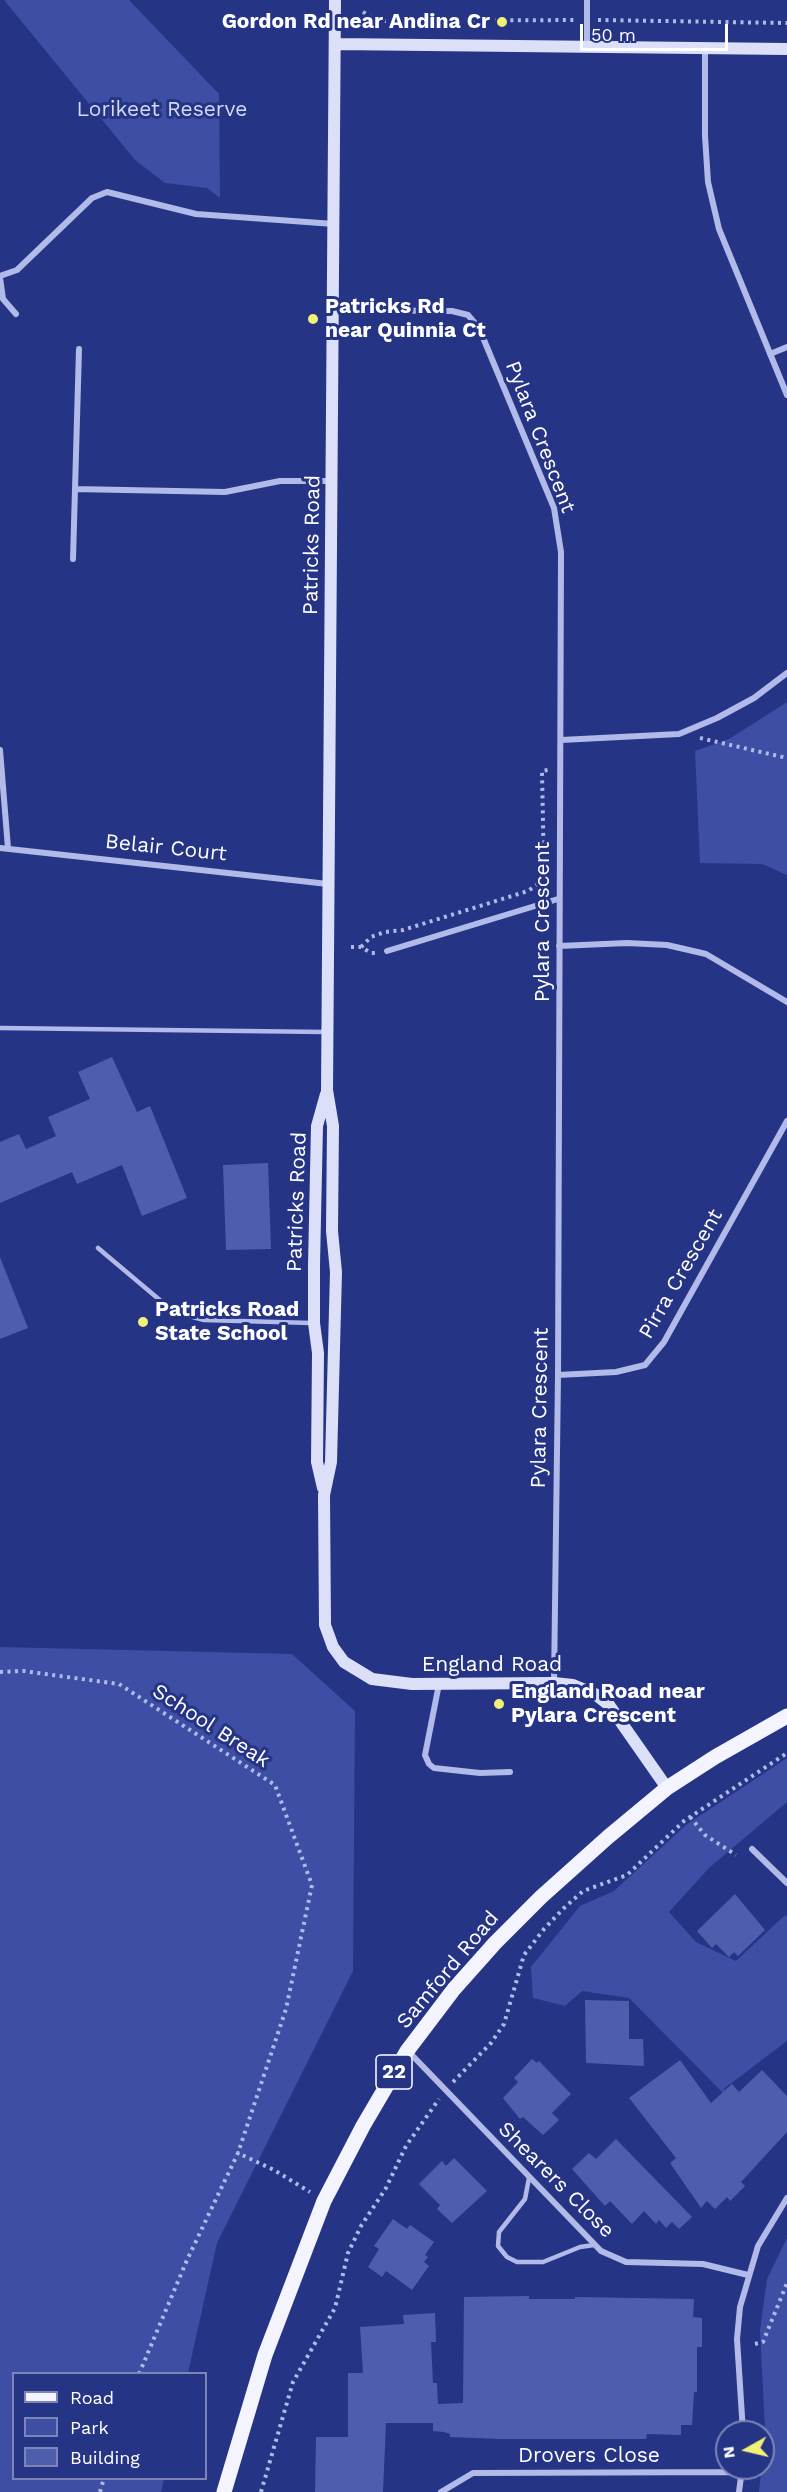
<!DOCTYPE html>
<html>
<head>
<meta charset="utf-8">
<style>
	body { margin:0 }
	#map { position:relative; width:787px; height:2492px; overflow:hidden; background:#263486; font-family:"Work Sans",sans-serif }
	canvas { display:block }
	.legend { position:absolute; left:12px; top:2372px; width:195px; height:108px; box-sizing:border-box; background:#263486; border:2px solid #7d85b6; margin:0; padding:8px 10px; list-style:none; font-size:18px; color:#fff }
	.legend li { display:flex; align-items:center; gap:12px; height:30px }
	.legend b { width:30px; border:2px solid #7d85b6 }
	.north { position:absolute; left:715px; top:2420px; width:60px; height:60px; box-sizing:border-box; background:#263486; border:2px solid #7d85b6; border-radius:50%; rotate:262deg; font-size:16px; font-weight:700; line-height:24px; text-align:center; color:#fff }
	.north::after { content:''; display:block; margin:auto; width:21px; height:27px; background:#f1f176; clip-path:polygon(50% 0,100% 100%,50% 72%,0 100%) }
	.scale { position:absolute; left:580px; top:24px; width:148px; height:27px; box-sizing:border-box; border:3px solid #fff; border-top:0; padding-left:8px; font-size:18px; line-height:21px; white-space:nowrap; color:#fff; -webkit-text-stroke:4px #263486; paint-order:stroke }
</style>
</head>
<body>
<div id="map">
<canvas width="787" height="2492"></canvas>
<ul class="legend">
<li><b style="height:8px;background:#f3f4fe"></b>Road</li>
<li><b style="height:16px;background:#3d4ea4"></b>Park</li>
<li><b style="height:16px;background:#4e5ead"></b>Building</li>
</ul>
<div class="north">N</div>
<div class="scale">50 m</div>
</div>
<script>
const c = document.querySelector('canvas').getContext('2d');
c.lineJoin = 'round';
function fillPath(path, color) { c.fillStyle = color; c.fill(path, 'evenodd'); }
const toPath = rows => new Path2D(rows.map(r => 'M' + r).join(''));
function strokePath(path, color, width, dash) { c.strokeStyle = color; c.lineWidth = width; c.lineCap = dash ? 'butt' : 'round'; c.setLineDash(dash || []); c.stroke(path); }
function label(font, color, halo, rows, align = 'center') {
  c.font = font + ' "Work Sans",sans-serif'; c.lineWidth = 6; c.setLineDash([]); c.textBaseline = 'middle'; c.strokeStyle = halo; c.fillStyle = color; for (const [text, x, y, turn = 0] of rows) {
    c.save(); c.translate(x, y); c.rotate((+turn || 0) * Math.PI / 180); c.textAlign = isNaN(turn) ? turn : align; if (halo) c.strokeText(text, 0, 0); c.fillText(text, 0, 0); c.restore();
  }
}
fillPath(toPath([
	[4,0,129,0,219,94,220,198,207,188,165,183,135,160],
	[787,702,787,875,762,864,700,863,695,751,729,739],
	[0,1647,292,1654,355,1711,353,1971,217,2243,188,2373,14,2374,14,2478,164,2479,161,2492,0,2492],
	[787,1758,787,1802,709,1868,669,1912,696,1942,736,1961,785,1915,787,1917,787,2041,725,2088,723,2093,629,1998,582,1991,565,2006,533,1998,531,1967,580,1906,614,1891,686,1825],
	[787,2238,787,2492,759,2492,765,2431,760,2330,767,2279]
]), '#3d4ea4');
fillPath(toPath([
	[112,1057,137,1112,150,1106,187,1198,142,1216,122,1165,77,1184,72,1172,0,1203,0,1142,19,1134,26,1149,56,1136,48,1117,90,1099,78,1072],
	[268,1163,271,1249,226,1250,223,1165],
	[0,1257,28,1328,0,1339],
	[735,1894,765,1930,738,1956,734,1952,729,1957,716,1944,712,1948,697,1931],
	[585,2000,629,2001,629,2039,643,2039,644,2066,586,2063],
	[532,2059,537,2063,539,2061,571,2094,552,2113,559,2120,543,2135,523,2117,520,2119,503,2098,518,2082,514,2078],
	[680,2060,711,2103,732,2084,739,2092,762,2070,787,2096,787,2132,741,2182,745,2186,730,2201,727,2197,715,2209,707,2201,701,2208,670,2163,676,2158,629,2098],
	[616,2139,692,2217,679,2229,672,2222,666,2228,659,2220,656,2224,644,2211,632,2224,610,2201,605,2206,572,2169,589,2153,596,2159],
	[454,2158,487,2191,452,2223,437,2209,440,2205,419,2184,442,2161,446,2166],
	[393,2219,407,2229,410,2225,434,2242,425,2255,428,2257,424,2262,429,2266,412,2290,386,2271,382,2277,368,2267,379,2249,374,2246],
	[529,2296,529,2299,575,2299,575,2297,694,2299,693,2317,702,2318,702,2347,697,2347,697,2392,694,2392,692,2425,681,2425,681,2435,647,2434,646,2439,500,2439,450,2437,450,2434,444,2432,433,2431,433,2423,386,2423,383,2492,315,2492,316,2437,348,2437,348,2373,363,2373,360,2327,404,2324,403,2315,435,2313,436,2342,431,2342,433,2383,437,2383,438,2404,463,2403,464,2297]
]), '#4e5ead');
strokePath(toPath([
	[363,12,377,21,576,20],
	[598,20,787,23],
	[700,738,787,758],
	[351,947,361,947,371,953,377,953],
	[361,947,371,937,385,932,403,930,528,891,539,883,544,873,542,771,548,770],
	[0,1672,23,1671,119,1684,275,1785,312,1885,286,2009,238,2153],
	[690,1817,705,1835,736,1855],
	[453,2082,491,2043,504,2024,524,1955,544,1929,564,1908,583,1891,627,1875,684,1821,787,1753],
	[755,2344,763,2342,787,2283],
	[139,2374,187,2260,238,2153,274,2170,310,2192],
	[100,2492,104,2478],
	[261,2492,293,2382,335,2308,348,2253,361,2226,386,2188,406,2146,439,2099]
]), '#b1bae8', 4, [3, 4.5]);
strokePath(toPath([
	[0,1028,325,1032],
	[98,1248,174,1312,204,1320,311,1323],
	[529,2178,525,2199,499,2232,498,2246,507,2257,517,2262,543,2262,580,2247,594,2245]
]), '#b1bae8', 4.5);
strokePath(toPath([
	[587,46,587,0],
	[705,48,705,136,708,182,719,229,787,395],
	[0,276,17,270,92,198,107,192,196,214,334,224],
	[0,278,3,299,16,314],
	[334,310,452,311,468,315,479,328,554,508,561,552,558,1375,554,1683],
	[79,349,75,489,225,492,280,481,332,481],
	[770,354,787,347],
	[73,559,75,489],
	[561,740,679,734,717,718,754,698,787,673],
	[0,750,8,848],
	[0,848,328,884],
	[559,946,627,943,667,945,706,954,787,1002],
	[387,951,558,899],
	[558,1375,616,1372,645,1365,664,1342,684,1306,787,1121],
	[439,1684,425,1755,429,1764,434,1768,480,1773,510,1772],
	[752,1849,787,1883],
	[408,2051,601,2251,626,2262,703,2264,748,2275],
	[743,2432,737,2339,740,2307,758,2246,787,2198],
	[441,2492,473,2473,742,2472],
	[739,2492,742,2469]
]), '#b1bae8', 6);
strokePath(toPath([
	[335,0,327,1090,333,1126,332,1231,336,1272,331,1462,324,1495,325,1625,333,1647,344,1662,372,1679,412,1684,554,1683,573,1685,595,1694,609,1705,667,1788],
	[336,44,787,49],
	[323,1488,317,1462,318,1353,314,1323,314,1265,317,1126,326,1094]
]), '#dbdff7', 12);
strokePath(toPath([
	[224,2492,265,2355,324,2201,363,2126,407,2051,454,1989,495,1943,541,1897,608,1837,667,1788,715,1757,787,1716]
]), '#f3f4fe', 15);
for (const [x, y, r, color] of [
	[502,22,6,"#f1f176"],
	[313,319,6,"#f1f176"],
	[143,1322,6,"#f1f176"],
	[499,1704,6,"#f1f176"]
]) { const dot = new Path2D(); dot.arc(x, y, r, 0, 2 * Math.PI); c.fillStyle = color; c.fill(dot); strokePath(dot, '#263486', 2); }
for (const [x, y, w] of [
	[394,2072,36]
]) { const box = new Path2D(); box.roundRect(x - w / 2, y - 17, w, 34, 4.5); c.fillStyle = '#263486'; c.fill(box); strokePath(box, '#fff', 1.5); }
label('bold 20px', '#fff', null, [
	["22",394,2072]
]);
label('bold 21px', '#fff', '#263486', [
	["Gordon Rd near Andina Cr",490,22,"right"],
	["Patricks Rd",325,307],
	["near Quinnia Ct",325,331],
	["Patricks Road",155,1310],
	["State School",155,1334],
	["England Road near",511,1692],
	["Pylara Crescent",511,1716]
], 'left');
label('21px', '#d4daf6', '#263486', [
	["Lorikeet Reserve",162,110]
]);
label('21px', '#fff', '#263486', [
	["Pylara Crescent",540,437,69],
	["Patricks Road",312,545,-89],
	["Belair Court",166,848,6],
	["Pylara Crescent",543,922,-90],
	["Patricks Road",297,1202,-88],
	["Pirra Crescent",681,1274,-60],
	["Pylara Crescent",540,1408,-89],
	["England Road",492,1665],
	["School Break",211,1726,33],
	["Samford Road",448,1970,-50],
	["Shearers Close",556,2180,45],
	["Drovers Close",589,2456]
]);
</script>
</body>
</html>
